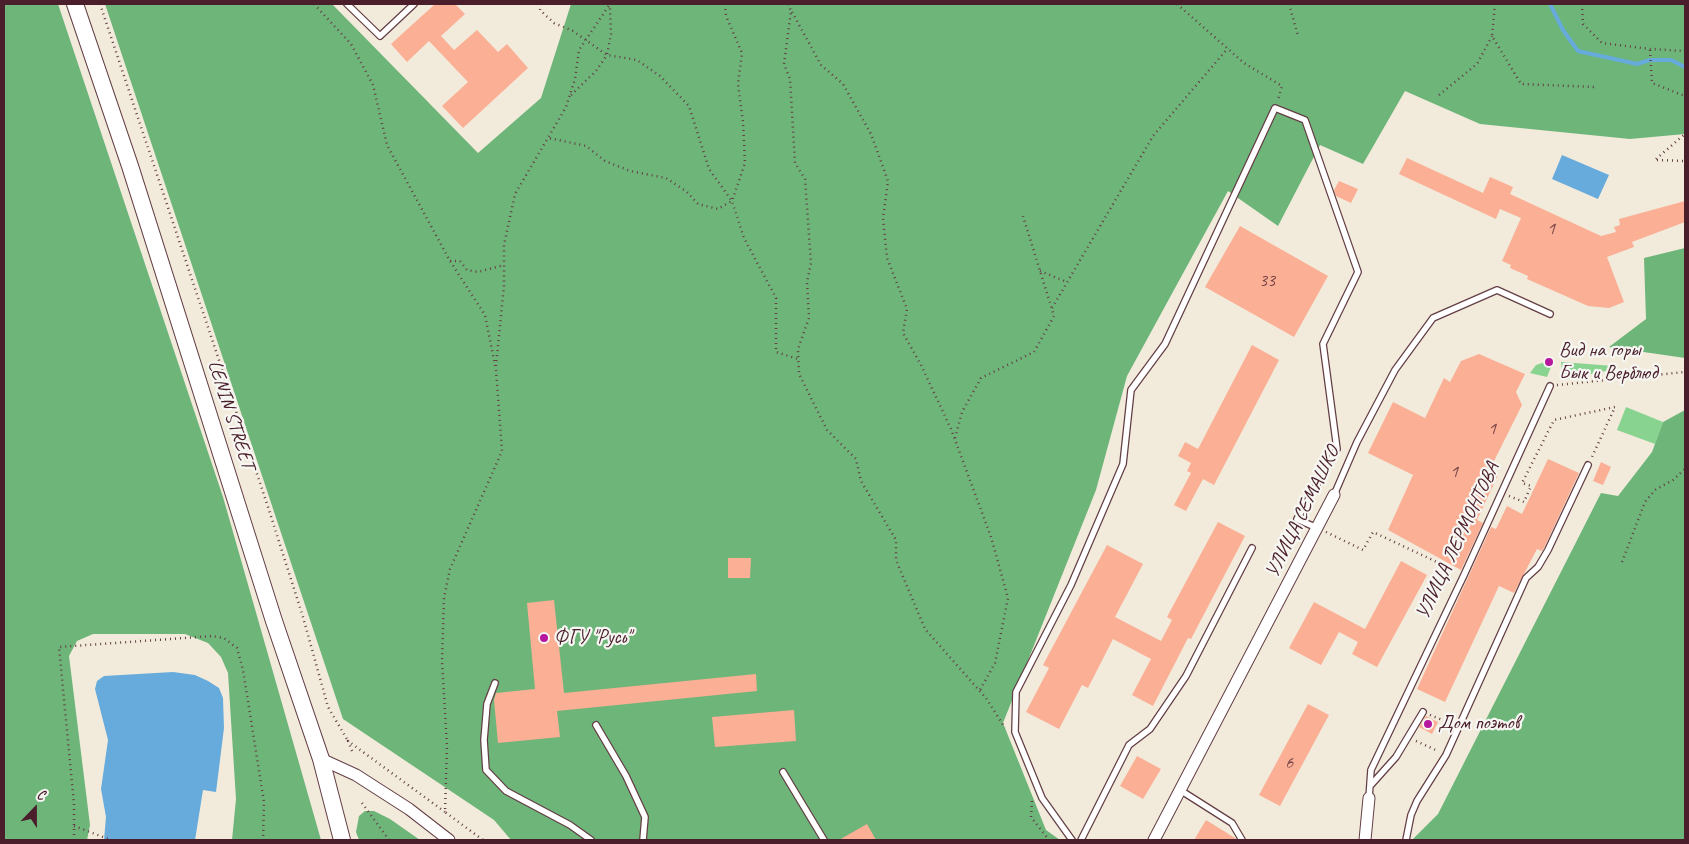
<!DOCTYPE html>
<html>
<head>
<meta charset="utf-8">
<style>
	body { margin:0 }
	#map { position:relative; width:1689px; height:844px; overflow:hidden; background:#f2ebdb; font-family:Caveat,sans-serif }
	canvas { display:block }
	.frame { position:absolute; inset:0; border:5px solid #4a1f2b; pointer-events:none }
	.north { position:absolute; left:10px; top:784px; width:50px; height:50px; -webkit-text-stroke:4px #f6f6f2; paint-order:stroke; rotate:22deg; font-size:14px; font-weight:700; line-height:20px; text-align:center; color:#4a1f2b }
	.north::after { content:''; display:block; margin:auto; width:18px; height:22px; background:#4a1f2b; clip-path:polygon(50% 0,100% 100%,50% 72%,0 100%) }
</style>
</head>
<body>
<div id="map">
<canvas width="1689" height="844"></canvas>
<div class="frame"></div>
<div class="north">С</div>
</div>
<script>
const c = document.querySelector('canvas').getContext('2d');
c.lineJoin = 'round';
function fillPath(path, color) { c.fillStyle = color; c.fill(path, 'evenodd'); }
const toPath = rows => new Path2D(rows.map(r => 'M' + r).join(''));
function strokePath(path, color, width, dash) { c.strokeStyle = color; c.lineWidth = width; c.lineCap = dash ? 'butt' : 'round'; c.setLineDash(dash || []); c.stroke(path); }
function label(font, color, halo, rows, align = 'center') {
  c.font = font + ' Caveat,sans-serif'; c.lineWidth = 4.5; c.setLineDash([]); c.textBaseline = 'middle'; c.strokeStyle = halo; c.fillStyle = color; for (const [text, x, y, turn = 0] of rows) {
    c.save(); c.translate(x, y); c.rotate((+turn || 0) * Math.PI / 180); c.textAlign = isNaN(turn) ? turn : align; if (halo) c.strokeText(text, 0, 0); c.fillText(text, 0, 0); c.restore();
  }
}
fillPath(toPath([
	[1545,362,1553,362,1547,377,1530,373,1536,365],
	[1561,362,1614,366,1615,369,1563,380],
	[1626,407,1663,422,1655,444,1617,430]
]), '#88d390');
fillPath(toPath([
	[4,4,58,4,223,497,321,840,232,840,236,799,228,673,221,657,208,643,185,634,93,634,77,641,69,656,90,825,87,840,4,840],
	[105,4,332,4,478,153,541,98,571,4,1685,4,1685,134,1630,139,1480,124,1405,91,1363,164,1320,145,1278,226,1228,191,1127,376,1096,490,1003,723,1046,830,1060,840,511,840,494,820,343,719],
	[1685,248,1685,358,1609,347,1646,319,1644,258],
	[1685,410,1685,840,1412,840,1438,814,1601,493,1618,496,1652,452,1663,422],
	[365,811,374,811,390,819,420,840,359,840,356,832,359,816]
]), '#6eb57a');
fillPath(toPath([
	[1562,155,1609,175,1598,199,1552,179],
	[173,672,195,675,208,681,219,688,223,698,224,728,216,792,203,790,195,840,104,840,106,817,101,789,108,740,95,689,97,681,104,676]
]), '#67abdc');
strokePath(toPath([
	[1550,4,1563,30,1578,51,1637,64,1650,60,1671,60,1685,67]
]), '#67abdc', 4);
fillPath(toPath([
	[435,4,455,4,465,14,441,36,454,50,477,30,498,52,507,44,528,68,463,128,442,106,468,82,429,41,407,62,391,44],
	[1407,158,1483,193,1490,177,1513,187,1510,194,1601,236,1616,232,1614,227,1620,225,1619,219,1685,201,1685,222,1632,242,1634,247,1607,257,1624,302,1609,308,1588,306,1527,279,1528,276,1510,268,1511,265,1502,261,1521,218,1500,209,1496,219,1399,174],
	[1339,181,1358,189,1351,203,1336,196,1334,190],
	[1240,226,1328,276,1294,337,1205,287],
	[1252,345,1279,360,1214,485,1203,479,1186,511,1174,505,1191,473,1187,471,1191,463,1178,456,1185,442,1198,449],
	[1479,354,1525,374,1516,392,1522,405,1490,469,1498,475,1477,520,1483,523,1461,570,1388,530,1413,475,1368,453,1393,402,1425,418,1444,378,1450,382,1461,361],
	[1548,459,1579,473,1544,548,1542,551,1537,549,1514,593,1499,586,1445,702,1417,689,1491,527,1496,529,1507,506,1522,514],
	[1601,462,1611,467,1603,485,1593,481],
	[1218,522,1245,536,1191,639,1188,638,1153,706,1132,695,1151,659,1113,639,1088,688,1082,685,1059,729,1026,712,1049,668,1043,665,1107,545,1143,564,1115,617,1161,641,1172,620,1167,617],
	[728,558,751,558,750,578,728,578],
	[1401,561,1427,575,1377,667,1352,654,1358,642,1339,632,1321,665,1289,648,1314,602,1365,629],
	[554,600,564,693,756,674,757,691,557,711,560,737,498,743,494,700,496,693,535,689,527,603],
	[1308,704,1329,715,1280,806,1259,795],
	[794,710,796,741,715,747,712,717],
	[1426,716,1438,722,1432,734,1419,727],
	[1137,756,1161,769,1143,799,1120,786],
	[1206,820,1235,838,1237,840,1194,840],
	[867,824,876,840,839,840]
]), '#fbaf95');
const service = toPath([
	[347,4,380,36,414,4],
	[1334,495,1357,442,1395,370,1433,318,1497,290,1550,314],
	[495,683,487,704,484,740,486,770,506,791,570,825,591,840],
	[596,725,626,776,645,817,643,840],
	[783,772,824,840],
	[1370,786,1396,757,1423,712],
	[1180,790,1232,823,1242,840],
	[1369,798,1371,770,1464,575,1550,386],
	[1072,840,1042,798,1015,732,1016,692,1071,585,1123,464,1131,390,1165,344,1275,108,1305,120,1358,272,1323,344,1337,449,1297,519,1317,528],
	[1081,840,1129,745,1150,729,1186,676,1252,548],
	[1406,840,1411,815,1417,801,1446,755,1526,578,1538,567,1548,550,1588,465]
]);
const minor = toPath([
	[321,759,356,775,409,809,449,840],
	[1154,840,1334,495],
	[1365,840,1369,798]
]);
const secondary = toPath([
	[75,4,130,166,274,621,321,759,342,840]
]);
strokePath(service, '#633e45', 8);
strokePath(minor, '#633e45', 13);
strokePath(secondary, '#633e45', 18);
strokePath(toPath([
	[100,4,268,507,303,617,328,707,348,741],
	[314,4,351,44,373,85,387,145,450,261,485,315,496,370,502,451,450,569,444,598,442,661,447,746,445,812,483,840],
	[541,4,540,10,554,23,573,31,607,55,637,60,660,76,689,106,709,169,732,201,718,209,698,204,687,192,666,178,630,171,605,161,586,146,549,138],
	[725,4,726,16,742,53,738,84,743,122,745,163,732,201,744,238,776,298,776,352,798,359],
	[788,4,791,11,784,64,790,79,795,163,805,179,811,263,807,282,809,318,798,349,799,374,827,430,856,459,861,481,896,540,896,560,925,629,986,698,1005,728],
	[1177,4,1244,63,1282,86,1278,100],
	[1289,4,1298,36],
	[1495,4,1492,36,1521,84,1595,87],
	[1582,4,1583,24,1602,43,1650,49,1685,51],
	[792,12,821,65,843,84,871,134,888,181,883,218,887,258,907,309,903,333,921,365,951,429,991,537,1008,598,995,663,980,690],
	[1650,50,1652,83,1685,96],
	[571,95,596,71,607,55,611,34,610,8],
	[1439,95,1477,64,1492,36],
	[1656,159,1685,134],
	[1657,160,1685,161],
	[450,261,460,261,467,270,478,272,504,265],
	[1040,271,1067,282],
	[1052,308,1153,136,1228,48],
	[496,366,504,285,504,245,515,194,566,107,575,79,579,50,610,4],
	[1557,385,1685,372],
	[955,438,962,412,981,378,1034,352,1054,316,1023,216],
	[1509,496,1524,502,1531,486,1522,483,1554,420,1615,407,1592,457],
	[1326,532,1363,550,1373,532,1456,571],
	[1622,562,1645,502,1655,490,1673,480,1685,469],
	[1430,715,1450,723],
	[1416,741,1438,751],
	[352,751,348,741,445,812],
	[1032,801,1031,817,1049,840],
	[362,803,389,840],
	[74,826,111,840],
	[74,840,74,804,59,647,212,636,224,638,237,648,243,670,264,802,263,840]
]), '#633e45', 2.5, [1, 4]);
strokePath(service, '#fff', 5.5);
strokePath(minor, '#fff', 11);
strokePath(secondary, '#fff', 16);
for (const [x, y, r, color] of [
	[1549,362,5,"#b5179e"],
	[544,638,5,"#b5179e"],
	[1428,724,5,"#b5179e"]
]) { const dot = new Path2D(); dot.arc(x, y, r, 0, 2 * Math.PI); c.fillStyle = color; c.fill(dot); strokePath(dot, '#f6f6f2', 2); }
label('18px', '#764346', null, [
	["1",1551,229],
	["33",1267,281],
	["1",1492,429],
	["1",1454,472],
	["6",1289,763]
]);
label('20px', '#4a1f2b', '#f6f6f2', [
	["Вид на горы",1559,351],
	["Бык и Верблюд",1559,374],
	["ФГУ \"Русь\"",554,638],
	["Дом поэтов",1438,724]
], 'left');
label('20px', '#4a1f2b', '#f6f6f2', [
	["LENIN STREET",231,415,72],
	["УЛИЦА СЕМАШКО",1303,512,-64],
	["УЛИЦА ЛЕРМОНТОВА",1458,541,-65]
]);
</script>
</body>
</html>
